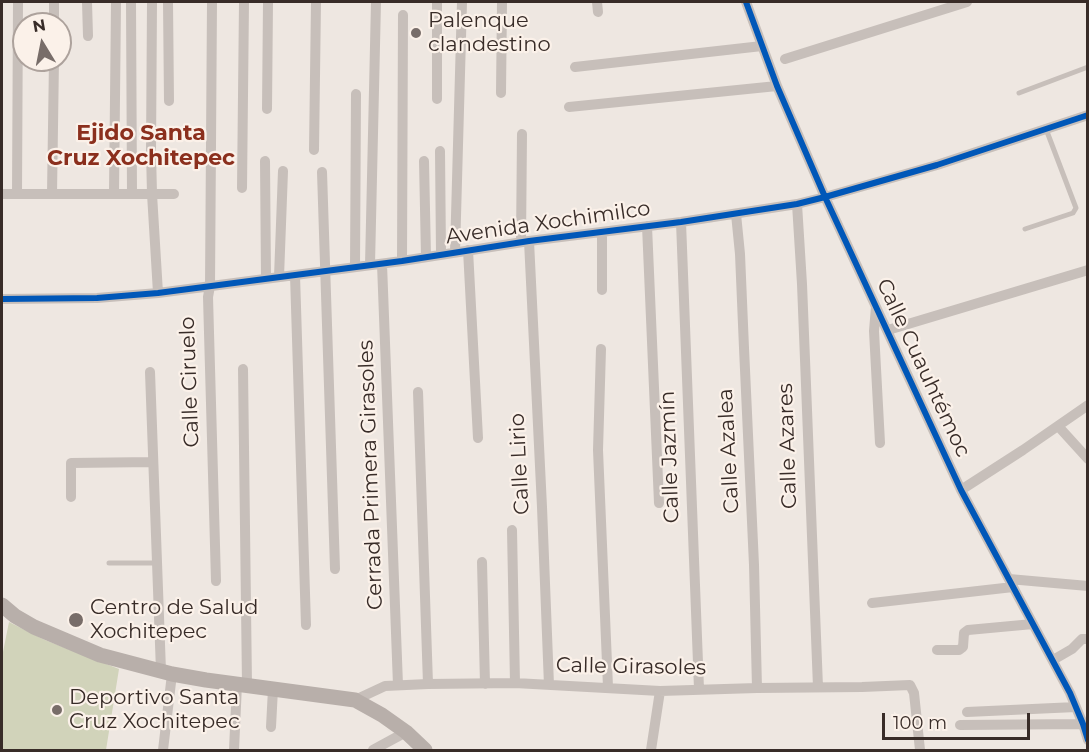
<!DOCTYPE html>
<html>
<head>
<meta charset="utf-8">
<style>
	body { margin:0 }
	#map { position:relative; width:1089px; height:752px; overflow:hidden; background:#eee7e1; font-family:Montserrat,sans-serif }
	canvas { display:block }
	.frame { position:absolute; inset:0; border:3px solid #382c28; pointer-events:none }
	.north { position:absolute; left:12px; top:12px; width:60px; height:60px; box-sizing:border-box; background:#fbf1e9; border:2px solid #ada29c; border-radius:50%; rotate:350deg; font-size:16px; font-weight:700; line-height:24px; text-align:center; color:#382c28 }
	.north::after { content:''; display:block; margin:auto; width:21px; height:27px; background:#786d69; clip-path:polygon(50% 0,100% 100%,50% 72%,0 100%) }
	.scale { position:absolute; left:882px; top:713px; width:148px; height:27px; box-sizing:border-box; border:3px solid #382c28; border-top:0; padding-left:8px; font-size:18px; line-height:21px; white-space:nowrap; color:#382c28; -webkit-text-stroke:4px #fbf1e9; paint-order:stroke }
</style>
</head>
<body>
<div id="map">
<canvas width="1089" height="752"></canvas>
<div class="frame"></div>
<div class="north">N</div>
<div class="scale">100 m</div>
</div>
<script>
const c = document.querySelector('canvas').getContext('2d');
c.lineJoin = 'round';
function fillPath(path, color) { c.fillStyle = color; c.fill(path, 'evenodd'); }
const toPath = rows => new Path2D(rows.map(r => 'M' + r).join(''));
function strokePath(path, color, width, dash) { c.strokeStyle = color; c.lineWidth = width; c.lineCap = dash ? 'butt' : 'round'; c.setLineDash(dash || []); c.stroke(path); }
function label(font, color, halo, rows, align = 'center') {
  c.font = font + ' Montserrat,sans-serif'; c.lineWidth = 4.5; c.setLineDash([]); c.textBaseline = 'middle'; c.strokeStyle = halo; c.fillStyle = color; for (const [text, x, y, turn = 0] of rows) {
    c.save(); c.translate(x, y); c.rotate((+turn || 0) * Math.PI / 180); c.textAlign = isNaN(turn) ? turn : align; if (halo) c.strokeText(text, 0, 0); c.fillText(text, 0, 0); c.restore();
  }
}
fillPath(toPath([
	[9,622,45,640,119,669,106,750,2,750,2,657]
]), '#d1d3ba');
strokePath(toPath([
	[1019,93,1088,67],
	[1025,229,1073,213,1076,208,1046,129],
	[109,563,157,563]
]), '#c7bfba', 5);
strokePath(toPath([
	[87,2,88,36],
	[131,2,132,194],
	[152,2,151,152,152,194,158,293],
	[168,2,169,101],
	[212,2,210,286,208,297,216,581],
	[597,2,598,12],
	[746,2,777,86,825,197,961,490,1070,693,1083,724,1088,740],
	[54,24,54,2],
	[785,59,967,2],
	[575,67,762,46],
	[501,93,502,2],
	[437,99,437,2],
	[569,107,777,86],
	[267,109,268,2],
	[314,150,316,2],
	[440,151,441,254],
	[265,161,266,279],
	[424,161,426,257],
	[322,172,335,569],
	[242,188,244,2],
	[2,194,174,194],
	[17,194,18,2],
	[52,194,54,60],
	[114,194,116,2],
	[797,204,802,284,818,687],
	[736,214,740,254,744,348,754,565,757,688],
	[681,222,699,689],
	[647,226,659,503],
	[602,232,602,290],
	[529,241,542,507,549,685],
	[521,242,522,134],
	[468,250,478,438],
	[455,252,462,2],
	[402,261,403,15],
	[382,264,398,685],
	[370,265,376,2],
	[355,267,356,94],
	[295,275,306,625],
	[279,277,283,171],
	[2,299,97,298,158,293,402,261,529,241,681,222,797,204,825,197,937,165,1088,115],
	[876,307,874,331,880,443],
	[888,330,1088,270],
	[601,349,598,450,608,687],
	[243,369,247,685],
	[150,372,161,671],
	[418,392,428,684],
	[1058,426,1088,459],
	[961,490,1023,450,1088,405],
	[71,497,71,463,153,462],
	[512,530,515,683],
	[482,562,485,684],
	[1009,579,1088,586],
	[872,603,1013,587],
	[937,650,959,650,963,647,964,633,968,630,1033,624],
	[1053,660,1072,649,1082,639,1088,639],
	[355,700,385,686,428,684,515,683,660,691,757,688,862,687,910,685,914,693,920,750],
	[967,712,1076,707],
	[960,725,1083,724],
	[271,727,273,689],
	[163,750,172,674],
	[234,750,237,684],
	[373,750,406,732],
	[651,750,660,691]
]), '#c7bfba', 10);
strokePath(toPath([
	[2,605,15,616,34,627,100,655,172,674,206,680,355,700,382,715,406,732,425,750]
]), '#b8afaa', 15);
strokePath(toPath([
	[746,2,777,86,825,197,961,490,1070,693,1083,724,1088,740],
	[2,299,97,298,158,293,402,261,529,241,681,222,797,204,825,197,937,165,1088,115]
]), '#0057b8', 6);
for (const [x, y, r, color] of [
	[416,33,6,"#786d69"],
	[76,620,8,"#786d69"],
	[57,710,6,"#786d69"]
]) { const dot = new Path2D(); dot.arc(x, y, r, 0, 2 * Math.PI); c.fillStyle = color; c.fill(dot); strokePath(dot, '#fbf1e9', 2); }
label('21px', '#382c28', '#fbf1e9', [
	["Palenque",428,21],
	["clandestino",428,45],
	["Centro de Salud",90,608],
	["Xochitepec",90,632],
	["Deportivo Santa",69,698],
	["Cruz Xochitepec",69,722]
], 'left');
label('21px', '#382c28', '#fbf1e9', [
	["Avenida Xochimilco",548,223,-8],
	["Calle Cuauhtémoc",923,368,65],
	["Calle Ciruelo",190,382,-92],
	["Calle Azares",788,446,-92],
	["Calle Azalea",729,451,-93],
	["Calle Jazmín",670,457,-92],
	["Calle Lirio",520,464,-93],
	["Cerrada Primera Girasoles",371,475,-92],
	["Calle Girasoles",631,667,1]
]);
label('bold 22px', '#8b2f1d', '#fbf1e9', [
	["Ejido Santa",141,134],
	["Cruz Xochitepec",141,159]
]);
</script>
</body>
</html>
